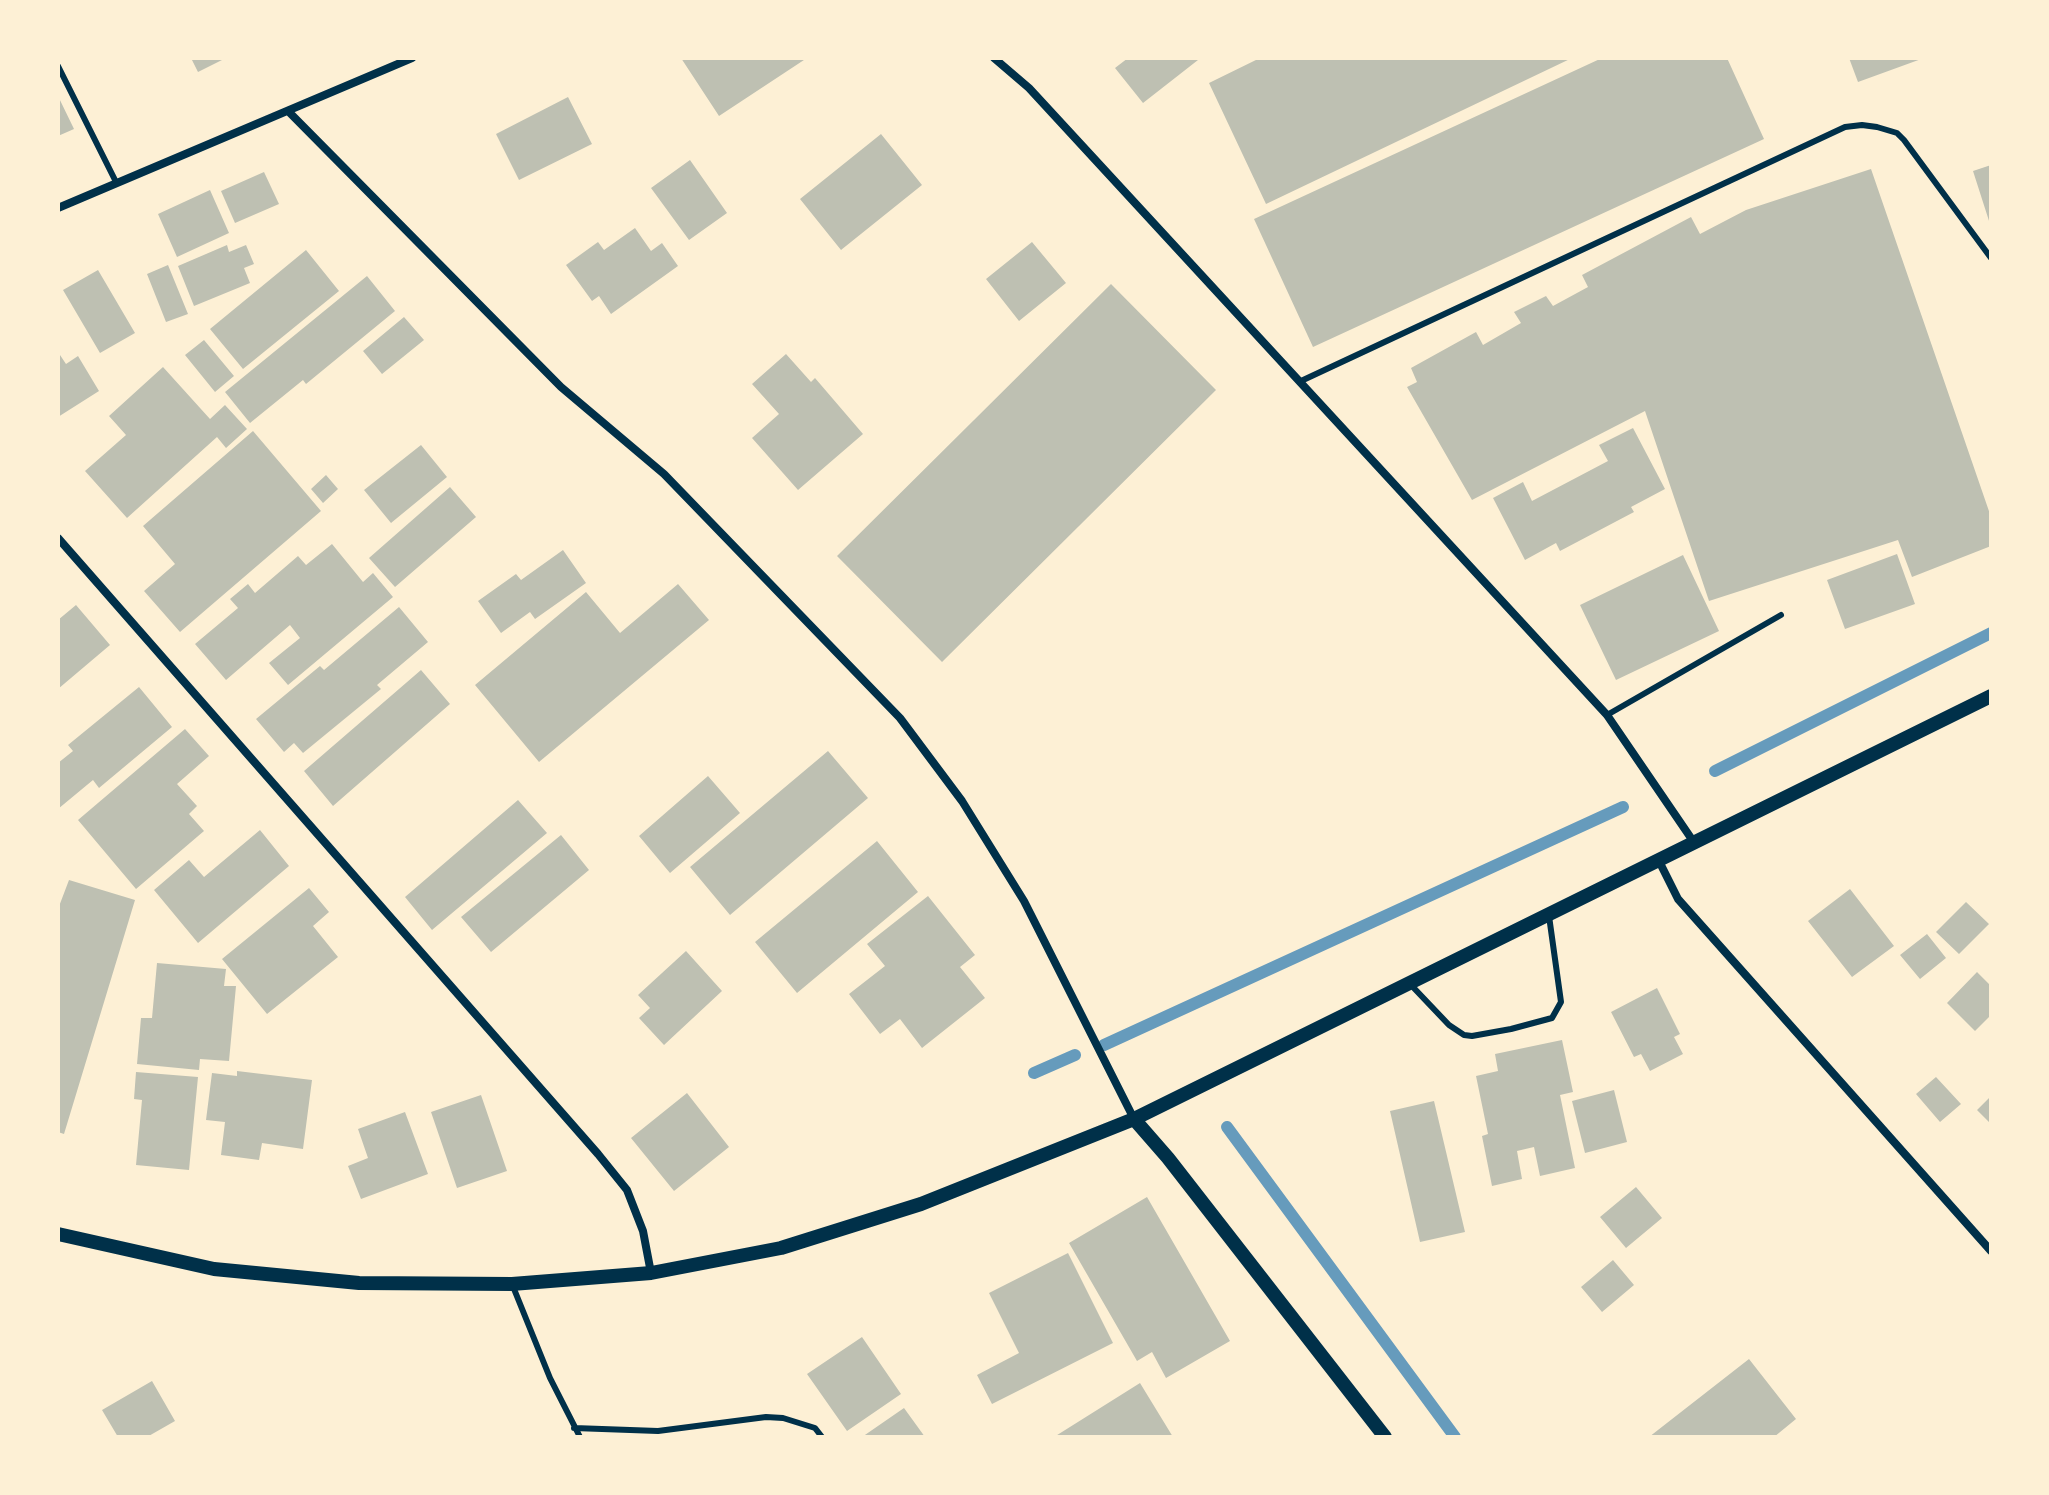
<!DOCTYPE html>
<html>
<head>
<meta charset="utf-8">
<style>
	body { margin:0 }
	#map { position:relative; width:2049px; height:1495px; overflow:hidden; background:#fdf0d5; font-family:"Public Sans",sans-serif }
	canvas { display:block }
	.frame { position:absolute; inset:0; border:60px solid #fdf0d5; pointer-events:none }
</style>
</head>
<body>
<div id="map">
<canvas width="2049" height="1495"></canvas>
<div class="frame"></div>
</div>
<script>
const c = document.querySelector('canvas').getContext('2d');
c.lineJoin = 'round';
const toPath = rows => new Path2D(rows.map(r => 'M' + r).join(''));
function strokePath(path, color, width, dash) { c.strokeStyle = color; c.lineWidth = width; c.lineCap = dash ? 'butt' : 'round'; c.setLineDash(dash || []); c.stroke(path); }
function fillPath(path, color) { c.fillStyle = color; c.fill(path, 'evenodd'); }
strokePath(toPath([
	[1715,771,1991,633],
	[1104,1045,1623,807],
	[1034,1073,1075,1055],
	[1227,1127,1455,1437]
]), '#669bbc', 12);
fillPath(toPath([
	[191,58,226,58,198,72],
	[681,58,807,58,719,116],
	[1128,58,1197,58,1198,60,1143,103,1115,68],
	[1260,58,1572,58,1266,204,1209,83],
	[1602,58,1727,58,1764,139,1313,347,1254,219],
	[1849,58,1924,58,1858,82],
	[58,96,74,129,58,136],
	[568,97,592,144,519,180,496,134],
	[881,134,922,185,841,250,800,199],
	[690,160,727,213,689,240,651,188],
	[1991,165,1991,224,1990,224,1973,171],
	[1871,169,1991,517,1991,546,1912,577,1898,540,1709,601,1645,411,1472,500,1407,387,1417,382,1411,368,1476,332,1483,345,1521,323,1514,312,1546,296,1553,306,1588,287,1582,275,1691,217,1700,234,1746,210],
	[264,172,279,204,235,223,221,191],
	[210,190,229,233,177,257,158,214],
	[635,228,651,251,662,243,678,266,611,314,599,296,592,301,566,265,598,242,604,250],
	[1032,242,1066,283,1019,321,986,279],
	[227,245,229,252,246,245,254,264,244,268,250,283,194,306,178,266],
	[306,250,339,291,243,369,210,329],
	[168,265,188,314,166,322,147,274],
	[98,270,135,333,100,353,63,290],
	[367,276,395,311,306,384,303,380,250,423,225,392],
	[1111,284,1216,390,942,662,837,556],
	[404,317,424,340,382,374,363,351],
	[204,340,234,376,215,392,185,355],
	[58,352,66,364,78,356,99,391,58,417],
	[786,354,811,382,815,378,863,434,798,490,752,438,779,414,752,384],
	[163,367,210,419,225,405,247,429,226,448,217,437,127,518,85,471,126,435,109,416],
	[1633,428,1665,489,1631,507,1634,512,1560,551,1556,543,1525,560,1493,498,1523,482,1532,501,1608,461,1599,445],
	[253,431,321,511,180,632,144,591,175,564,143,526],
	[421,445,447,477,391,523,364,490],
	[326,475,338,489,323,503,311,489],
	[450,487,476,517,395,587,369,558],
	[332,544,363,582,373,573,393,597,288,685,269,663,300,638,290,625,226,680,195,644,238,608,230,599,248,584,255,593,298,556,306,565],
	[563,550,586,583,535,619,530,612,501,633,478,601,516,574,521,580],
	[1897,554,1915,604,1845,629,1827,580],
	[1683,555,1719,631,1616,680,1580,605],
	[678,584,709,620,539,762,475,685,586,592,620,633],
	[76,605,110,645,58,689,58,620],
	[399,607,428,642,377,685,381,689,303,753,294,743,284,752,256,719,320,666,324,670],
	[421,670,450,704,333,806,304,771],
	[139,687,172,727,99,788,93,780,58,809,58,763,73,751,68,745],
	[185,729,209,756,177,784,197,806,189,814,204,831,136,889,78,820],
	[828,751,868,798,730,915,690,867],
	[708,776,740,813,670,873,639,836],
	[518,800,547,833,432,930,405,897],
	[260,830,289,866,198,943,154,890,189,860,204,877],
	[561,835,589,870,491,952,461,917],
	[877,841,918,892,797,993,755,942],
	[69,880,135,900,64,1134,58,1132,58,909],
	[309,888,329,912,313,926,338,957,267,1014,222,959],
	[1850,889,1894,946,1852,977,1808,921],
	[928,896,975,955,960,967,985,998,922,1048,900,1019,880,1034,849,994,885,966,867,944],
	[1966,902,1989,924,1959,954,1936,932],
	[1927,934,1946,958,1920,979,1900,955],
	[686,951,722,991,664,1045,639,1018,650,1008,638,995],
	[157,963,226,969,224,986,236,986,229,1061,200,1059,199,1070,137,1064,141,1018,152,1018],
	[1977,972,1991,986,1991,1015,1975,1031,1947,1003],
	[1657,988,1680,1034,1674,1037,1683,1054,1650,1071,1641,1054,1634,1057,1611,1012],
	[1562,1040,1573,1092,1560,1095,1575,1168,1540,1176,1534,1147,1517,1151,1522,1179,1492,1186,1482,1136,1488,1134,1476,1076,1498,1071,1495,1054],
	[237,1071,312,1080,303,1149,262,1143,259,1160,221,1155,225,1122,206,1120,212,1073,237,1076],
	[136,1072,198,1077,189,1170,136,1165,142,1100,134,1099],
	[1936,1077,1961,1104,1940,1122,1916,1094],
	[1614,1090,1627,1142,1585,1153,1572,1101],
	[687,1093,729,1147,674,1191,631,1138],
	[481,1095,507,1171,457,1188,431,1112],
	[1991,1096,1991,1124,1977,1110],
	[1434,1101,1465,1232,1420,1242,1390,1111],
	[405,1112,428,1174,361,1199,348,1166,368,1158,358,1129],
	[1636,1187,1662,1218,1626,1248,1600,1217],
	[1147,1197,1230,1341,1166,1378,1152,1352,1137,1361,1069,1243],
	[1068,1253,1113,1343,992,1404,977,1375,1019,1353,989,1293],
	[1613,1260,1634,1285,1602,1312,1581,1287],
	[862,1337,901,1394,847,1431,807,1374],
	[1749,1359,1796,1419,1774,1437,1649,1437],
	[152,1381,175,1421,147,1437,118,1437,102,1410],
	[1140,1383,1173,1437,1054,1437],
	[904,1408,925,1437,862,1437]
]), '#bec0b2');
strokePath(toPath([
	[58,66,116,182],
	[1301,381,1845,127,1862,125,1877,127,1897,133,1904,140,1991,258],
	[1607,715,1781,615],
	[1411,985,1449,1025,1464,1035,1472,1036,1511,1029,1552,1018,1561,1002,1549,916],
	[512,1284,550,1378,580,1437],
	[574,1428,658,1431,766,1417,783,1418,815,1428,822,1437]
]), '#003049', 6);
strokePath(toPath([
	[994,58,1029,88,1607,715,1693,841],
	[288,111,561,387,664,474,900,718,962,801,1024,901,1134,1119],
	[58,208,412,58],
	[58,538,598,1154,627,1190,643,1231,651,1273],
	[1658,859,1678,899,1991,1251]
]), '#003049', 8);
strokePath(toPath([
	[1134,1119,1168,1158,1385,1437],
	[58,1234,214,1269,359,1283,512,1284,651,1273,781,1248,921,1204,1134,1119,1991,696]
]), '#003049', 14);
</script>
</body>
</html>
